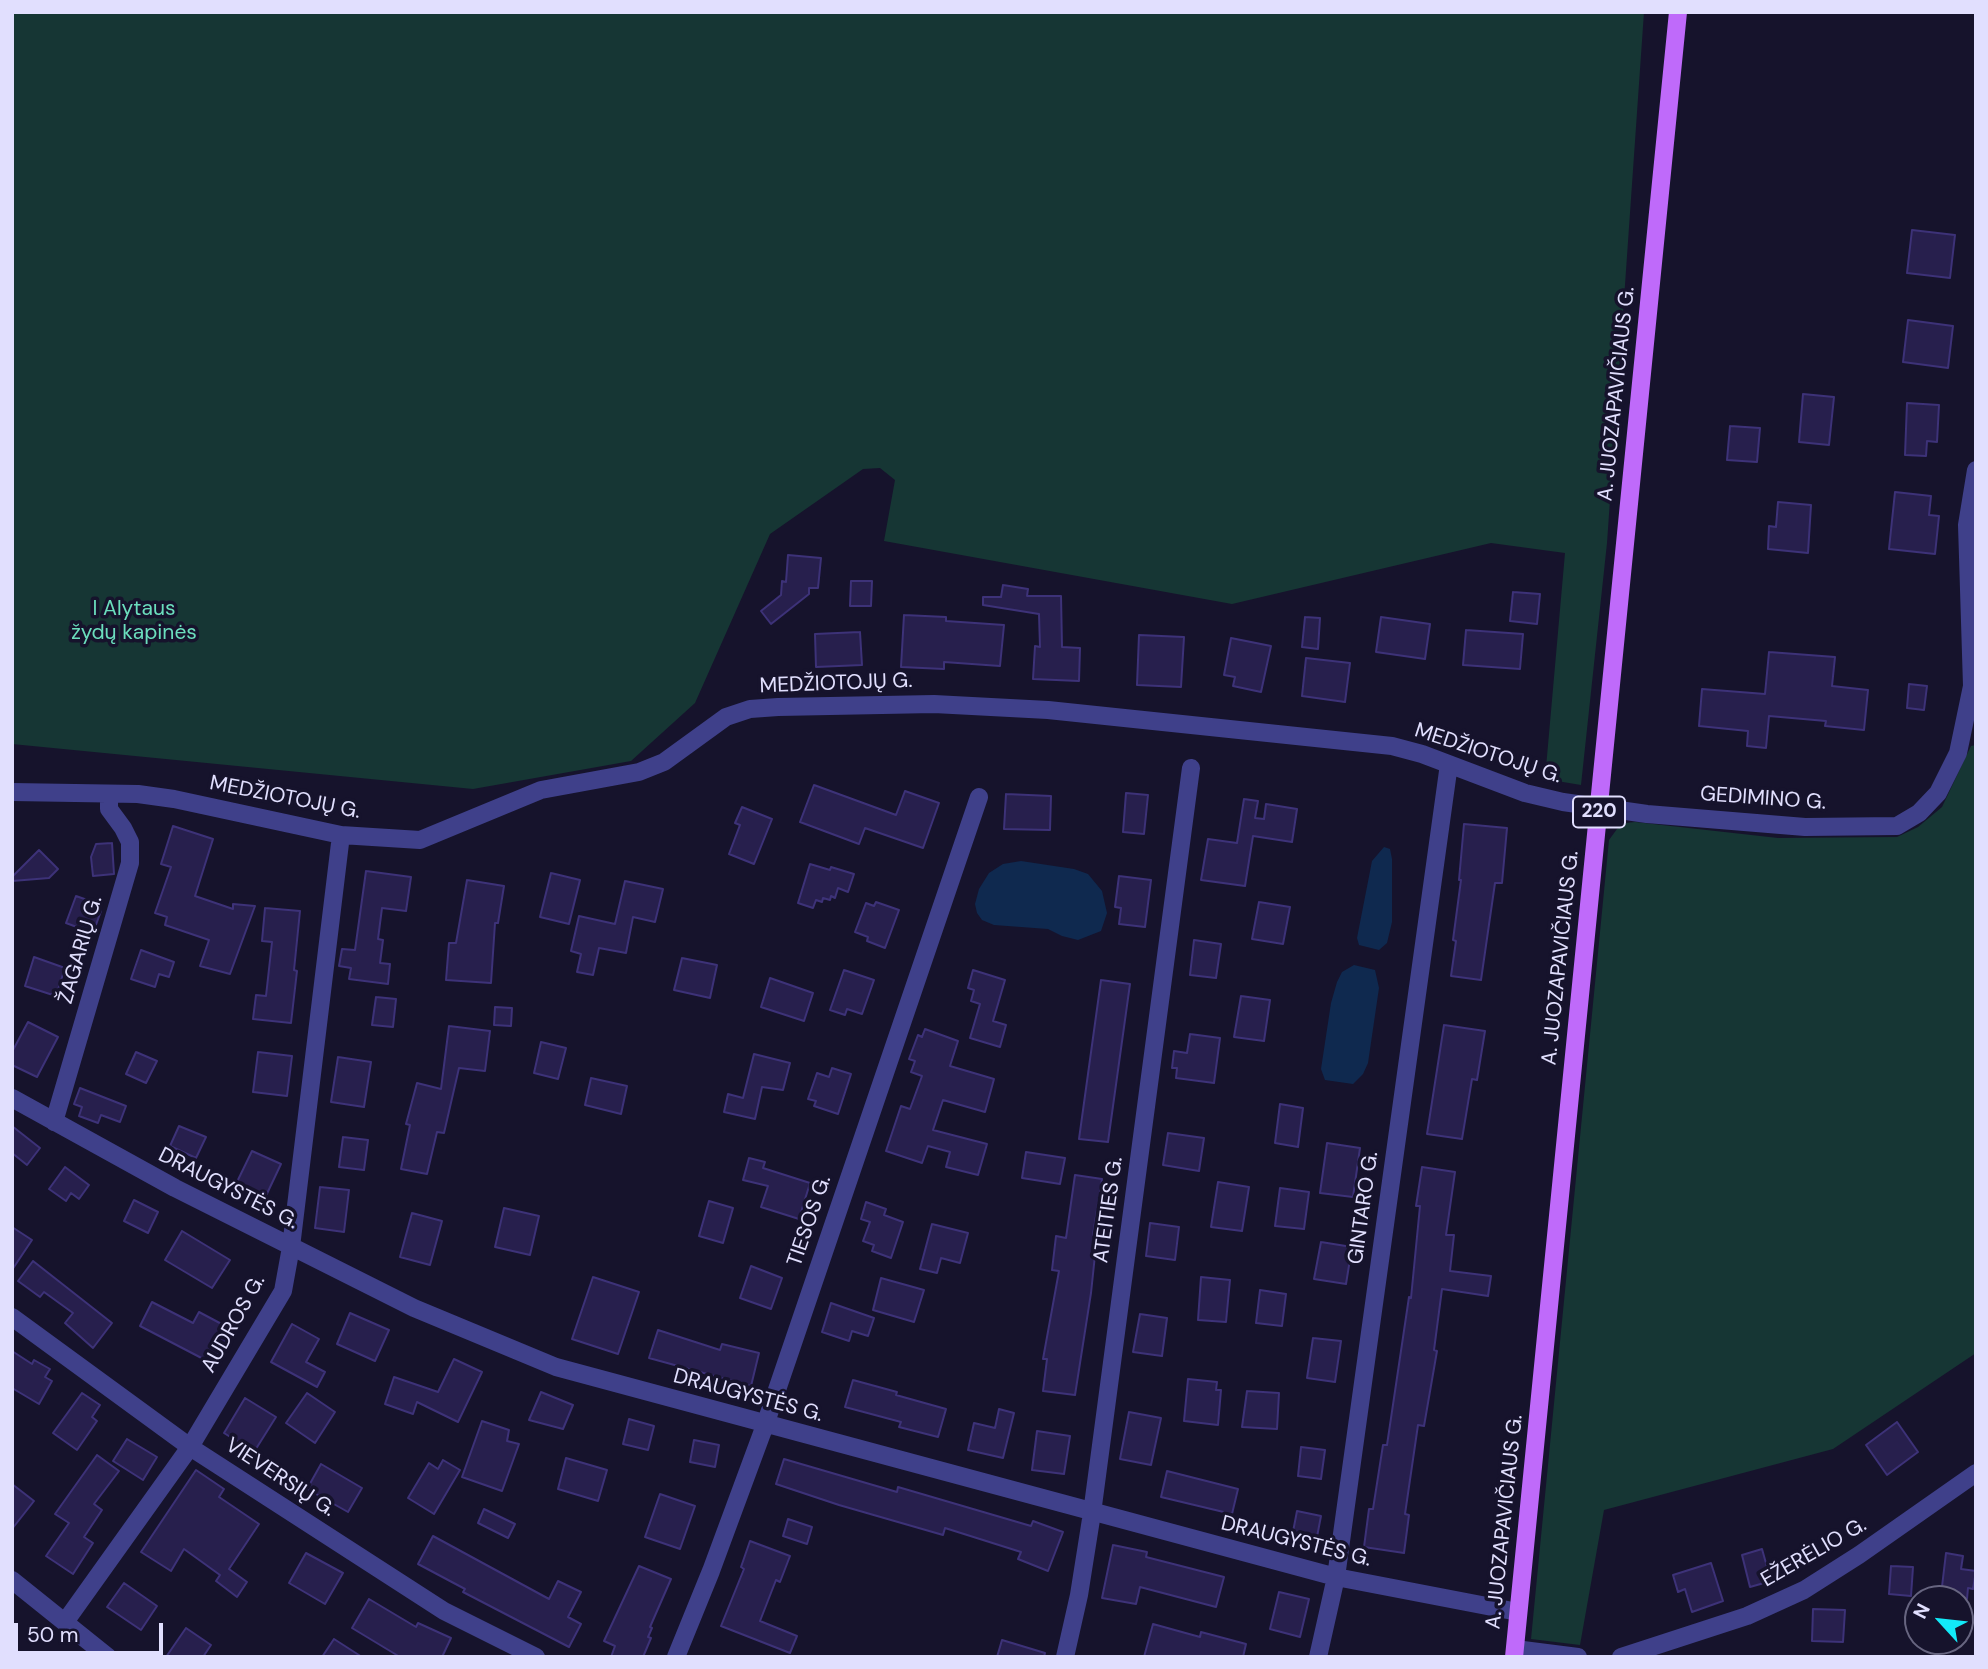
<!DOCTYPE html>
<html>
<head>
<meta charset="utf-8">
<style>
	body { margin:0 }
	#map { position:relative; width:1988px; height:1669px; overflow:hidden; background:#16132c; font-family:"DM Sans",sans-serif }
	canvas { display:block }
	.frame { position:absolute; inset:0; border:14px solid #e1dffe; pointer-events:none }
	.north { position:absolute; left:1904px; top:1585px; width:70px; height:70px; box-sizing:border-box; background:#16132c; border:2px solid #676580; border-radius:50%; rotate:297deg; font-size:19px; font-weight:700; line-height:28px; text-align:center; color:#e1dffe }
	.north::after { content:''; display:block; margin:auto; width:24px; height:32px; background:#12eaf8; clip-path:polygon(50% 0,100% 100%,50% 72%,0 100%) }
	.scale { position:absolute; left:14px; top:1623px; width:149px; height:32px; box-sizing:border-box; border:4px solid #e1dffe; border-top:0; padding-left:9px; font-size:21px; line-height:24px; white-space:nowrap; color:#e1dffe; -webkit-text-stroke:5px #16132c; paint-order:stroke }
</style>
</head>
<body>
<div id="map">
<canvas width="1988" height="1669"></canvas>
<div class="frame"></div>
<div class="north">N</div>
<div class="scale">50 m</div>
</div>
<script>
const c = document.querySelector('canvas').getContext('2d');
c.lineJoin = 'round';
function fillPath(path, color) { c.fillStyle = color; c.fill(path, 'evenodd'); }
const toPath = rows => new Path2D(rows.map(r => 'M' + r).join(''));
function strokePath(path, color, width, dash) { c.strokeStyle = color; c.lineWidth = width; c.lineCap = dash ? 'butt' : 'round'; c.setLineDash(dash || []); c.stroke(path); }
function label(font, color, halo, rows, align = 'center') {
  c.font = font + ' "DM Sans",sans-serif'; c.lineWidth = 7; c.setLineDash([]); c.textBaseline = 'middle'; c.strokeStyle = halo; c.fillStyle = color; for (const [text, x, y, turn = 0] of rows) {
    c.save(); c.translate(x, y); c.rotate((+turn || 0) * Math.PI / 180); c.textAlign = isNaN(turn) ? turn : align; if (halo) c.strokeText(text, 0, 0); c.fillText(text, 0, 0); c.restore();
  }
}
fillPath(toPath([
	[12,12,1644,12,1607,543,1581,785,1545,779,1565,553,1491,543,1232,604,884,541,895,480,880,468,863,469,770,534,695,703,631,761,473,789,12,744],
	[1976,745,1976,1353,1833,1449,1604,1510,1580,1645,1531,1639,1609,840,1617,829,1626,823,1635,822,1778,838,1897,837,1918,827,1942,807,1971,746]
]), '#163634');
fillPath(toPath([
	[1384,847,1390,849,1392,859,1392,922,1387,943,1379,950,1359,945,1357,938,1372,861],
	[1021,861,1074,869,1088,874,1102,891,1107,913,1101,931,1078,940,1062,936,1048,929,994,925,982,920,977,913,975,904,979,889,989,873,1003,864],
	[1354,965,1375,970,1379,988,1368,1063,1363,1074,1353,1084,1325,1080,1321,1069,1331,1003,1337,982,1342,972]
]), '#0f294f');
const building = toPath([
	[1912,230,1955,235,1950,278,1907,273,1912,230],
	[1908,320,1953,326,1948,368,1903,362,1908,320],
	[1803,394,1834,397,1829,445,1799,442,1803,394],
	[1907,403,1939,405,1937,442,1927,441,1926,456,1905,455,1907,403],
	[1730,426,1760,428,1757,462,1727,460,1730,426],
	[1895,492,1931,496,1929,515,1939,516,1935,554,1889,549,1895,492],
	[1778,502,1811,505,1808,553,1768,549,1769,526,1776,527,1778,502],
	[788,555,821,558,818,588,809,588,809,594,771,624,761,611,781,595,782,581,786,582,788,555],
	[851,581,872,581,871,606,850,606,851,581],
	[1003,585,1028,589,1027,596,1061,596,1062,647,1080,648,1079,681,1033,679,1035,646,1040,647,1039,614,983,605,983,597,1001,597,1003,585],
	[1513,592,1540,594,1537,624,1510,621,1513,592],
	[904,615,946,617,946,621,1004,625,1000,666,944,662,944,669,901,667,904,615],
	[1305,617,1320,618,1318,649,1302,647,1305,617],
	[1381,617,1430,624,1425,659,1376,652,1381,617],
	[1466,630,1523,634,1520,669,1463,665,1466,630],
	[860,632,862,665,816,667,815,634,860,632],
	[1139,635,1184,637,1181,687,1137,685,1139,635],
	[1231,638,1271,646,1261,692,1233,686,1235,677,1224,675,1231,638],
	[1769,652,1835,657,1832,686,1868,690,1864,730,1825,726,1826,721,1769,716,1766,748,1747,746,1748,731,1699,726,1702,689,1765,694,1769,652],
	[1306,658,1350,663,1345,702,1302,696,1306,658],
	[1909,684,1927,686,1924,710,1907,708,1909,684],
	[814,785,896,815,905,791,939,803,923,848,865,828,859,844,800,822,814,785],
	[1126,793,1148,795,1144,834,1123,832,1126,793],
	[1006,794,1051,796,1050,830,1004,829,1006,794],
	[1244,799,1258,801,1255,818,1264,819,1266,804,1297,809,1292,842,1253,836,1245,886,1201,880,1208,839,1237,843,1244,799],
	[742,807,772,819,754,864,729,854,740,825,735,823,742,807],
	[1464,824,1507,828,1502,883,1495,883,1481,980,1451,976,1456,941,1453,940,1461,880,1459,880,1464,824],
	[173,826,213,839,195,896,233,909,233,904,255,906,230,974,200,966,209,940,165,925,167,917,155,913,171,867,161,864,173,826],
	[112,843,114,874,93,876,91,857,96,844,112,843],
	[39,850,58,869,49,878,12,881,12,877,39,850],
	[810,864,830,870,831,867,854,874,848,892,838,888,835,898,831,896,830,900,823,898,822,902,816,900,813,908,798,903,810,864],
	[366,871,411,877,406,911,382,908,378,939,383,940,380,963,390,964,388,984,349,979,351,968,339,966,342,949,355,950,366,871],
	[551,873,580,880,569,924,540,917,551,873],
	[1119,876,1151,880,1145,927,1119,924,1121,908,1115,907,1119,876],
	[467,880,504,886,498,923,495,923,491,983,446,980,449,943,456,943,467,880],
	[625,881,663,889,655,922,633,917,626,953,599,948,593,975,577,972,581,954,571,951,579,916,615,924,625,881],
	[76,896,93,902,101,911,93,933,66,923,76,896],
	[876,902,899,910,885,948,867,941,868,937,855,932,866,903,874,906,876,902],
	[1259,902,1290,907,1283,944,1252,939,1259,902],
	[265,908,300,911,294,970,297,971,291,1023,253,1019,256,995,266,996,272,942,262,941,265,908],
	[1194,940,1221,944,1216,978,1190,975,1194,940],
	[141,950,174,962,169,977,159,974,155,987,131,979,141,950],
	[34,957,65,968,56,996,25,986,34,957],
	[682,958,717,965,710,998,674,990,682,958],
	[844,970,874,980,862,1014,847,1009,845,1015,830,1010,844,970],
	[973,970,1005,980,993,1021,1006,1025,1000,1047,970,1038,980,1004,971,1001,974,990,968,988,973,970],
	[770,978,813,993,804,1021,761,1007,770,978],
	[1101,980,1130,984,1108,1142,1079,1139,1101,980],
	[1241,996,1270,1000,1264,1041,1234,1037,1241,996],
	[376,997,396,999,393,1027,372,1025,376,997],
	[495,1007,512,1008,511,1026,494,1025,495,1007],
	[28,1022,58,1037,37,1077,12,1065,12,1052,28,1022],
	[1444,1025,1485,1031,1477,1080,1472,1079,1462,1139,1427,1134,1444,1025],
	[449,1026,490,1031,485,1071,459,1068,444,1133,437,1132,427,1174,401,1169,410,1125,406,1124,417,1083,441,1089,449,1026],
	[925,1029,958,1041,950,1066,994,1079,985,1112,943,1100,933,1130,987,1144,978,1175,946,1167,950,1152,928,1146,922,1163,886,1151,901,1106,910,1109,922,1076,911,1072,915,1061,909,1059,918,1035,922,1037,925,1029],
	[1190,1034,1220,1038,1214,1083,1176,1078,1177,1068,1172,1068,1174,1051,1187,1053,1190,1034],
	[541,1042,566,1048,558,1079,534,1073,541,1042],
	[136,1052,157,1061,146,1083,126,1074,136,1052],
	[258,1052,292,1056,287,1096,253,1092,258,1052],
	[754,1054,790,1063,783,1090,762,1087,755,1119,724,1112,728,1094,743,1098,754,1054],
	[338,1057,371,1062,364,1107,331,1102,338,1057],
	[832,1068,851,1074,838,1114,814,1106,816,1101,808,1099,817,1073,829,1077,832,1068],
	[591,1078,627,1086,621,1114,585,1105,591,1078],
	[80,1088,126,1106,120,1122,101,1115,98,1123,79,1116,82,1107,74,1104,80,1088],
	[1280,1104,1303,1108,1298,1147,1275,1143,1280,1104],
	[12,1126,40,1148,27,1165,12,1153,12,1126],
	[179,1126,206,1137,196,1158,170,1146,179,1126],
	[1168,1133,1204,1138,1199,1171,1163,1165,1168,1133],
	[343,1137,368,1140,364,1170,339,1167,343,1137],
	[1327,1143,1360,1148,1353,1197,1320,1193,1327,1143],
	[252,1151,281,1164,264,1200,235,1186,252,1151],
	[1026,1152,1065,1158,1060,1184,1022,1178,1026,1152],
	[749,1158,765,1162,763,1168,810,1183,799,1219,761,1207,768,1186,743,1180,749,1158],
	[65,1167,89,1185,79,1199,71,1193,66,1201,49,1189,65,1167],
	[1422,1167,1455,1172,1446,1235,1454,1235,1450,1271,1491,1276,1488,1296,1442,1289,1434,1350,1437,1351,1424,1426,1418,1425,1405,1514,1409,1515,1404,1553,1364,1547,1369,1509,1373,1509,1383,1445,1387,1445,1409,1297,1411,1298,1420,1206,1416,1206,1422,1167],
	[1075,1175,1102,1179,1093,1235,1097,1236,1091,1293,1075,1395,1043,1391,1047,1359,1043,1359,1059,1271,1052,1270,1056,1236,1066,1238,1075,1175],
	[1218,1182,1249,1187,1242,1231,1211,1227,1218,1182],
	[320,1187,349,1190,344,1232,315,1228,320,1187],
	[1280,1188,1309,1192,1304,1229,1275,1226,1280,1188],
	[134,1200,158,1212,148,1233,124,1221,134,1200],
	[709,1201,733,1208,723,1243,699,1236,709,1201],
	[866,1202,886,1209,884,1215,903,1222,891,1258,872,1251,874,1245,863,1241,870,1222,861,1219,866,1202],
	[504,1208,539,1216,530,1255,495,1247,504,1208],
	[412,1213,442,1221,430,1265,400,1257,412,1213],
	[1150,1223,1179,1227,1175,1260,1146,1256,1150,1223],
	[932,1224,968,1233,960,1263,941,1258,937,1273,920,1269,932,1224],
	[12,1227,32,1240,12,1270,12,1227],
	[182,1231,230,1260,212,1288,165,1260,182,1231],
	[1321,1242,1352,1247,1346,1284,1314,1279,1321,1242],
	[33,1261,112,1323,93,1348,65,1323,73,1313,44,1292,40,1297,18,1281,33,1261],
	[751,1266,782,1278,771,1309,740,1298,751,1266],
	[593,1277,639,1292,618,1354,572,1339,593,1277],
	[1201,1277,1230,1280,1226,1322,1198,1320,1201,1277],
	[881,1278,924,1290,914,1322,873,1310,881,1278],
	[1260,1290,1286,1294,1282,1326,1256,1323,1260,1290],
	[152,1302,193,1323,199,1312,231,1329,213,1364,140,1326,152,1302],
	[831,1303,874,1318,868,1336,852,1331,849,1341,822,1332,831,1303],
	[350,1313,389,1330,375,1361,337,1344,350,1313],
	[1140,1314,1167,1318,1162,1356,1133,1352,1140,1314],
	[292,1324,319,1339,306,1362,325,1372,317,1387,271,1362,292,1324],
	[658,1330,720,1350,722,1344,759,1353,751,1386,649,1358,658,1330],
	[1313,1338,1341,1341,1335,1382,1307,1378,1313,1338],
	[12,1351,32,1364,34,1360,50,1369,45,1377,52,1381,39,1404,12,1388,12,1351],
	[454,1359,482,1372,458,1422,417,1402,413,1414,385,1404,394,1377,438,1392,454,1359],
	[1188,1379,1217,1382,1216,1390,1221,1390,1218,1425,1184,1421,1188,1379],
	[853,1380,897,1392,896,1395,946,1409,938,1437,899,1427,901,1422,845,1407,853,1380],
	[1247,1391,1279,1393,1277,1429,1242,1427,1247,1391],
	[541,1392,573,1405,563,1429,529,1420,541,1392],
	[82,1393,100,1405,92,1417,97,1421,77,1450,53,1433,82,1393],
	[307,1393,335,1412,315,1443,286,1423,307,1393],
	[245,1398,276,1417,254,1452,224,1433,245,1398],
	[999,1409,1014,1413,1003,1458,968,1450,974,1423,995,1428,999,1409],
	[1129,1412,1161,1418,1151,1465,1120,1459,1129,1412],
	[629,1419,654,1426,648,1450,623,1444,629,1419],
	[482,1421,509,1430,507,1441,519,1444,502,1491,462,1477,482,1421],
	[1897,1422,1918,1452,1887,1475,1866,1445,1897,1422],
	[1037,1431,1070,1436,1064,1474,1032,1470,1037,1431],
	[127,1439,157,1457,143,1480,113,1461,127,1439],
	[694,1440,719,1445,715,1467,690,1462,694,1440],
	[1301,1447,1325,1450,1321,1479,1298,1476,1301,1447],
	[97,1455,119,1471,94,1504,102,1510,84,1537,93,1543,73,1574,46,1556,69,1523,55,1514,97,1455],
	[566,1458,607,1470,598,1501,558,1489,566,1458],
	[784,1459,897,1492,898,1487,1031,1526,1033,1521,1063,1532,1048,1571,1018,1559,1021,1552,945,1528,943,1535,839,1505,776,1484,784,1459],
	[443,1460,460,1470,434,1514,408,1498,429,1463,438,1469,443,1460],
	[321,1464,362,1488,348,1512,307,1489,321,1464],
	[196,1470,224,1489,219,1497,259,1524,229,1569,247,1582,237,1597,216,1581,220,1575,184,1549,171,1571,141,1552,196,1470],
	[1167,1471,1238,1489,1232,1514,1161,1497,1167,1471],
	[12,1484,34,1501,12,1529,12,1484],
	[660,1494,695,1506,680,1549,645,1537,660,1494],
	[484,1509,515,1524,508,1538,478,1523,484,1509],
	[1297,1511,1321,1516,1316,1542,1292,1537,1297,1511],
	[788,1519,812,1527,807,1544,783,1536,788,1519],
	[433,1536,549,1599,558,1581,581,1592,568,1617,581,1624,569,1647,463,1592,465,1589,418,1564,433,1536],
	[750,1541,790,1556,780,1582,776,1580,760,1621,797,1636,790,1653,721,1626,744,1569,741,1567,750,1541],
	[1113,1545,1147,1552,1146,1557,1224,1577,1216,1607,1140,1587,1136,1604,1102,1598,1113,1545],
	[1762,1549,1771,1581,1750,1587,1742,1555,1762,1549],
	[306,1553,343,1573,325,1604,289,1583,306,1553],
	[1946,1553,1963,1556,1961,1569,1976,1571,1973,1589,1968,1588,1967,1599,1941,1595,1946,1553],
	[1711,1563,1723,1601,1692,1612,1685,1589,1678,1592,1673,1575,1711,1563],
	[639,1566,671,1579,650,1627,652,1628,648,1637,651,1638,643,1657,611,1657,615,1646,604,1641,639,1566],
	[1891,1566,1913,1567,1911,1596,1889,1594,1891,1566],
	[124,1583,157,1606,141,1630,107,1607,124,1583],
	[1279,1592,1309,1599,1300,1637,1270,1629,1279,1592],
	[369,1599,416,1627,418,1623,451,1638,442,1657,400,1657,352,1628,369,1599],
	[1813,1609,1845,1610,1843,1642,1812,1641,1813,1609],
	[1153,1624,1200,1637,1201,1632,1246,1644,1243,1657,1144,1657,1153,1624],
	[186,1628,211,1645,203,1657,166,1657,186,1628],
	[334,1639,362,1657,322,1657,334,1639],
	[1002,1640,1045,1653,1044,1657,997,1657,1002,1640]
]);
fillPath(building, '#271f4d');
strokePath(building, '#3d3278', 2);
strokePath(toPath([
	[12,792,138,794,174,799,341,835,420,840,541,790,639,772,664,762,726,717,750,709,778,707,934,704,1048,710,1392,746,1422,754,1525,793,1563,802,1647,814,1805,827,1897,826,1919,813,1938,793,1958,753,1972,686,1967,525,1976,470],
	[12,1098,175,1188,414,1308,556,1367,1336,1577,1518,1612],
	[54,1122,130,863,130,842,123,828,109,809,109,794],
	[12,1317,190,1447,444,1611,536,1657],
	[12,1580,108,1657],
	[65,1622,190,1447,283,1291,291,1247,341,835],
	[1515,1649,1578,1657],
	[676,1657,711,1571,765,1425,979,797],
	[1065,1657,1079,1595,1092,1513,1191,768],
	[1318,1657,1336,1577,1449,764],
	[1621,1657,1747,1616,1804,1590,1859,1555,1976,1473]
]), '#3f408a', 18);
strokePath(toPath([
	[1514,1657,1678,12]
]), '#bf6afa', 18);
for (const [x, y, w] of [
	[1599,812,52]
]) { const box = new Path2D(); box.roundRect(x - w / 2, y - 15.5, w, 31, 5); c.fillStyle = '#16132c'; c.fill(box); strokePath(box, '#e1dffe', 2); }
label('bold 19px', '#e1dffe', null, [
	["220",1599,812]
]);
label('21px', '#e1dffe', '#16132c', [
	["A. JUOZAPAVIČIAUS G.",1617,394,-84],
	["MEDŽIOTOJŲ G.",836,684,-2],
	["MEDŽIOTOJŲ G.",1488,754,18],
	["MEDŽIOTOJŲ G.",285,798,11],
	["GEDIMINO G.",1763,799,4],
	["ŽAGARIŲ G.",81,950,-74],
	["A. JUOZAPAVIČIAUS G.",1561,958,-84],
	["DRAUGYSTĖS G.",228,1189,27],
	["GINTARO G.",1364,1208,-82],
	["ATEITIES G.",1109,1210,-82],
	["TIESOS G.",810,1221,-71],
	["AUDROS G.",234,1324,-61],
	["DRAUGYSTĖS G.",748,1396,15],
	["VIEVERSIŲ G.",280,1478,33],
	["A. JUOZAPAVIČIAUS G.",1505,1522,-84],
	["DRAUGYSTĖS G.",1296,1542,14],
	["EŽERĖLIO G.",1814,1553,-30]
]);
label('21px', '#6bdebd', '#16132c', [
	["I Alytaus",134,609],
	["žydų kapinės",134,633]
]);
</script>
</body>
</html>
